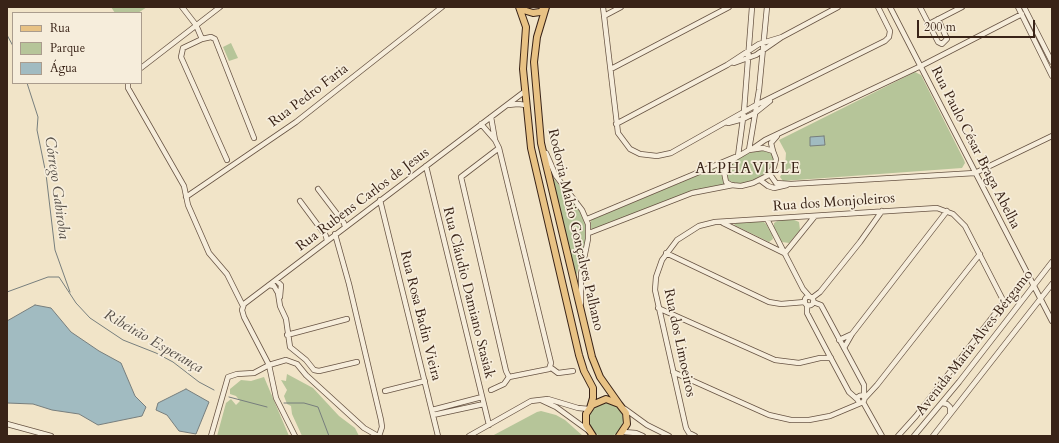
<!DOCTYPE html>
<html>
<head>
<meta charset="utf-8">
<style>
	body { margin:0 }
	#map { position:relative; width:1059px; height:443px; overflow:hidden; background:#f1e4c8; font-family:Cardo,serif }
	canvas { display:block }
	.frame { position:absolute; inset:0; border:8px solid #392317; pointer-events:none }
	.legend { position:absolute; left:12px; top:12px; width:130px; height:72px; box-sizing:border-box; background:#f6eddb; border:1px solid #aa9c8d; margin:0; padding:5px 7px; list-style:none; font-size:12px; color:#392317 }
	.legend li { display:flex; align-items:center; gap:8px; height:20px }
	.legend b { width:20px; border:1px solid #aa9c8d }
	.scale { position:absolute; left:917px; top:20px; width:118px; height:18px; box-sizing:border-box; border:2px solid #392317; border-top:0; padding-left:5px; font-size:12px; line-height:14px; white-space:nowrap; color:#392317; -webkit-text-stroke:3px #f6eddb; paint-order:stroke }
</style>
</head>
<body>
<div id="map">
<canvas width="1059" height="443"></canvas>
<div class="frame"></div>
<ul class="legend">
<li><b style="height:5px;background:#e8c284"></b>Rua</li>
<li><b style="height:11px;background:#b6c599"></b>Parque</li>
<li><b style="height:11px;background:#a1bbc1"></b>Água</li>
</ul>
<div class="scale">200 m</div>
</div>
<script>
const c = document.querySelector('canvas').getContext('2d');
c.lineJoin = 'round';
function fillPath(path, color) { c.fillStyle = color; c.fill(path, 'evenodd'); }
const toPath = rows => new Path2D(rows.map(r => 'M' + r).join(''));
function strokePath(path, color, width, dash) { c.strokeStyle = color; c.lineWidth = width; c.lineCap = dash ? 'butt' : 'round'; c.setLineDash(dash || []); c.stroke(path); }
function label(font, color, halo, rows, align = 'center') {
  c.font = font + ' Cardo,serif'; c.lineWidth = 3.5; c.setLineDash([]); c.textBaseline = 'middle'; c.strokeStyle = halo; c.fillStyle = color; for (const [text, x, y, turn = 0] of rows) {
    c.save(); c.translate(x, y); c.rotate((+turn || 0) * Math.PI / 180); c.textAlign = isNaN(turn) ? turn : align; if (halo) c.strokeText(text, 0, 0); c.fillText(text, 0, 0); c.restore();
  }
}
fillPath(toPath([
	[111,7,147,7,138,13,115,13],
	[231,43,238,58,229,61,223,47],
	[915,72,921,75,964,160,965,163,962,168,783,181,780,177,785,167,786,153,779,140],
	[763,150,771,153,774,159,772,166,765,174,755,180,742,184,732,182,728,180,726,172,734,161,745,154],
	[725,164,721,174,726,185,692,191,592,230,591,228,591,220],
	[551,175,579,210,585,224,586,239,576,277],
	[792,219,799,222,800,230,789,243,782,242,774,227,774,223,779,220],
	[763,221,766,224,772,235,773,239,769,242,734,225,736,223],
	[287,374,313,388,339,416,355,428,359,436,302,436,292,414,291,406,287,404,284,396,287,390,281,380,286,381],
	[264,377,289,436,217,436,226,403,231,399,236,405,240,401,236,396,230,394,230,389,241,380,251,381],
	'589 420a17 17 0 1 1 34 0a17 17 0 1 1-34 0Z',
	[541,411,556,415,565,420,583,436,492,436,537,412]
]), '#b6c599');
const water = toPath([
	[824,136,825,145,810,146,810,137,824,136],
	[35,305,51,308,71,332,99,351,121,363,135,396,146,407,142,416,98,425,79,414,52,410,33,404,7,403,7,321,35,305],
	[186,389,209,402,196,434,179,431,167,415,156,410,158,403,186,389]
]);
fillPath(water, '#a1bbc1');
strokePath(water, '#777e7d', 1);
strokePath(toPath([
	[7,35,13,46],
	[27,83,38,117,37,130,46,174,55,250,70,292],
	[7,292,48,277,59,277,76,303,90,318,123,340,156,353,173,362,199,382,214,390],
	[229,397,267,407],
	[284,403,304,403,318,407,329,436]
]), '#777e7d', 1);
const minor = toPath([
	[182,7,196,25,202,39],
	[603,7,618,133,630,149,640,154,657,156,671,153,756,105,885,41,889,37,890,31,878,7],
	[890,7,1052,321],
	[920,7,938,42,942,44,947,39,938,19],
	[1018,7,1052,76],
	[1024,7,1052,62],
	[604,16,621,7],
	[929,24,962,7],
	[734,63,756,55,782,37,838,7],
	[141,68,220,7],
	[611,69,729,7],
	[128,83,128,88,184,186,188,205,209,253,227,274,243,306],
	[508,105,518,104,526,105],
	[491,117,495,140,499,148,551,363,549,369,509,377],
	[728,123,743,119,755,113,770,101],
	[481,124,495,140],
	[616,124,727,65,759,44,782,37],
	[499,148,461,177,506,371,509,377],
	[763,148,773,151,776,159,774,167,767,176,753,183,741,186,731,185,726,182,724,172,732,160,749,150,763,148],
	[752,149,765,140,921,66,1022,14],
	[749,150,759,90,767,7],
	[773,151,771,143,777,136],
	[546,153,556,176,582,210,588,224,588,239,581,274,581,303],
	[738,156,744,111,752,7],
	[227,160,181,57,183,48,202,39,211,37,215,39,254,138],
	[426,166,489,425],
	[769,173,776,183,791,184,975,173,1052,136],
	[760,180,768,186,774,188,787,185],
	[318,189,344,223,345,227],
	[186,197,296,122,442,7],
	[380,200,438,436],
	[300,201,326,236,327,241],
	[587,219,735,157],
	[767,219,803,289,810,297],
	[723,223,784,253],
	[589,233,692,193,733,185],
	[335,234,349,284,381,420,382,427,379,436],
	[666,253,769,302,781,304,805,302],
	[785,253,815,216],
	[276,280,281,285,280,297],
	[269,285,274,286,278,293,280,306,286,319,290,347,306,360,314,370,319,371,357,362],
	'804.5 301a4.5 4.5 0 1 1 9 0a4.5 4.5 0 1 1-9 0Z',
	[812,298,820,292,860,242,882,211],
	[813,302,821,305,864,385,864,396],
	[807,305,807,313,827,351,849,392,858,400],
	[658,308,775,360,799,363,820,358,831,358],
	[287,335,347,319],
	[839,340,852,334],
	[844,348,852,334,947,211],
	[550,367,558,373,573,371],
	[673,372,769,415,791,420,809,420,830,416,861,403],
	[491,390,504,384,509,377],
	[385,391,425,381],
	'857.5 399a3.5 3.5 0 1 1 7 0a3.5 3.5 0 1 1-7 0Z',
	[865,398,877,385,980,254],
	[541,400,556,407,589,431],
	[863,402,882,436],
	[942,403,947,404,950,407,950,413],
	[625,409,647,425,669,436],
	[432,410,482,397],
	[433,415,484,404],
	[7,424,51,436],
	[623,432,636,433,643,436],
	[211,436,228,377,237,374,254,373,269,365,286,360,297,364,306,375,364,428,378,436],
	[295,436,276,398,269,365,244,317,242,310,244,304,524,92],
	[469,436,531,401,548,399,578,408,589,409],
	[695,436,689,433,686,428,655,290,656,277,662,260,677,240,699,226,715,222,937,208,953,214,965,226,1004,302,916,416,898,436],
	[914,436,959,382,1052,262],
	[933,436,1052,284]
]);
const major = toPath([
	[519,7,526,27,523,69,531,148,579,355,584,371,593,388,593,398,590,408],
	[546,7,537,37,534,62,541,143,592,357,600,377,619,404],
	[520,9,533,13,540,12,546,7],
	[593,436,586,425,586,414,592,405,606,399,619,404,626,413,627,424,619,436]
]);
strokePath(minor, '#675343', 6);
strokePath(major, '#392317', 8);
strokePath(minor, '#f6eddb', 4.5);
strokePath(major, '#e8c284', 6);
label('14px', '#392317', '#f6eddb', [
	["Rua Pedro Faria",309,96,-37],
	["Rua Paulo César Braga Abelha",975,148,63],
	["Rua Rubens Carlos de Jesus",363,200,-37],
	["Rua dos Monjoleiros",834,203,-4],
	["Rodovia Mabio Gonçalves Palhano",575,230,77],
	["Rua Cláudio Damiano Stasiak",468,293,76],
	["Rua Rosa Badin Vieira",420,316,76],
	["Rua dos Limoeiros",679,343,78],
	["Avenida Maria Alves Bérgamo",975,343,-52]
]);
c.letterSpacing = '1px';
label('15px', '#392317', '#f6eddb', [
	["ALPHAVILLE",748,170]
]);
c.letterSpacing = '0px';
label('italic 15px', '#58514a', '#f6eddb', [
	["Córrego Gabiroba",56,188,82],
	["Ribeirão Esperança",153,342,30]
]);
</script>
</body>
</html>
